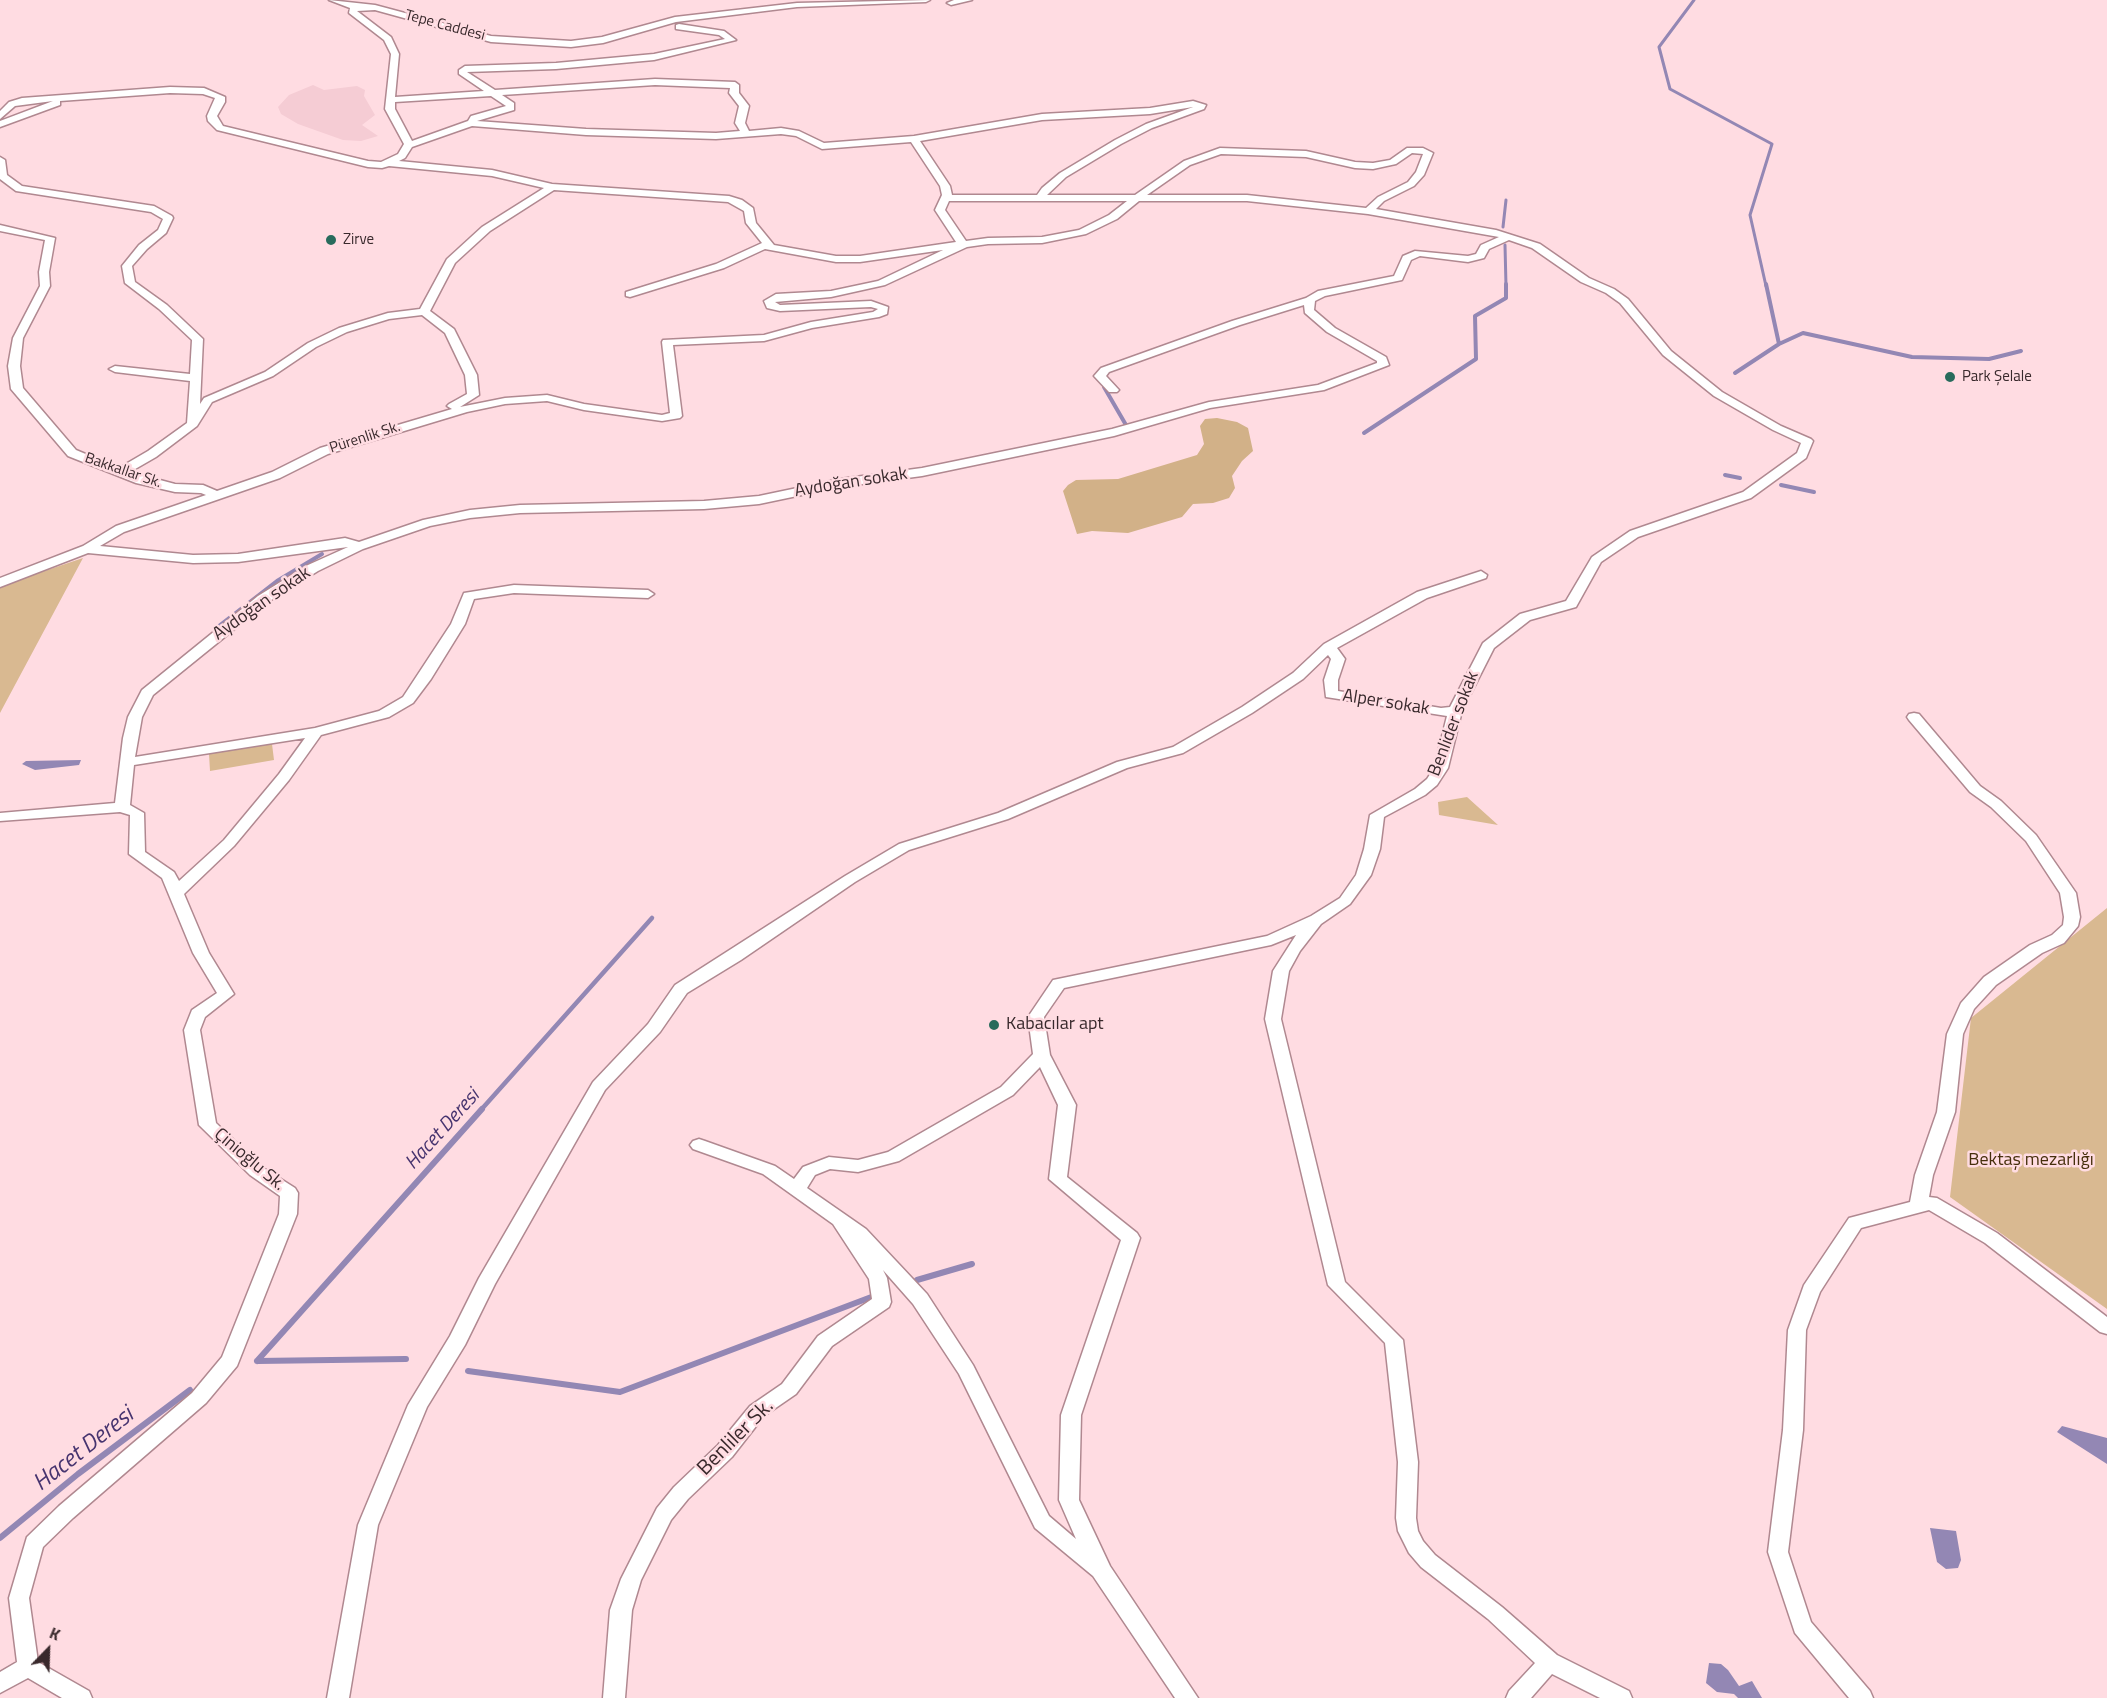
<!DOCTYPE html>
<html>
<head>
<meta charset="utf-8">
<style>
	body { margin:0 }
	#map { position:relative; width:2107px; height:1698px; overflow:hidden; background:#ffdce2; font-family:"Titillium Web",sans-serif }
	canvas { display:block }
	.north { position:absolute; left:18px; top:1620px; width:60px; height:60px; -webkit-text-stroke:4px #ffdce2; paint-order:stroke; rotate:23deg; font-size:16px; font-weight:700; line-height:24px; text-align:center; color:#39292c }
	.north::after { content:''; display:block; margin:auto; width:21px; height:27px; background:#39292c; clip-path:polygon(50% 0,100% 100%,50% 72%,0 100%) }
</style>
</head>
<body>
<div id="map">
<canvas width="2107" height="1698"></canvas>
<div class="north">K</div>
</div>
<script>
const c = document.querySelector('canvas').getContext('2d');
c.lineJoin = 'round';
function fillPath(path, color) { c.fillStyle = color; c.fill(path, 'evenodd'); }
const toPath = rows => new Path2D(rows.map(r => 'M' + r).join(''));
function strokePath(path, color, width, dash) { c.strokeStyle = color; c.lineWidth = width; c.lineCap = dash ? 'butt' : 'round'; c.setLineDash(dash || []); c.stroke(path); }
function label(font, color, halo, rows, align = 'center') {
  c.font = font + ' "Titillium Web",sans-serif'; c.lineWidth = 5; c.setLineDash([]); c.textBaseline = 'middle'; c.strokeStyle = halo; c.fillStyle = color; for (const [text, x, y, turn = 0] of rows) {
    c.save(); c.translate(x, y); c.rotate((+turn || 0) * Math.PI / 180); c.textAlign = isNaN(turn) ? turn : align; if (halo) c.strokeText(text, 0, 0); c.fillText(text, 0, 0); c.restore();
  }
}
fillPath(toPath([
	[313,85,324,90,357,86,365,90,364,96,375,115,362,125,378,136,361,141,343,140,298,124,281,114,278,107,289,95]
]), '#f5ccd4');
fillPath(toPath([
	[83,558,0,713,0,586],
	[272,744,274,760,210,771,209,754],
	[1467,797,1498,825,1439,815,1438,802],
	[2107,908,2107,1309,1950,1197,1971,1018]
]), '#d9b991');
fillPath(toPath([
	[1217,418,1237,422,1248,428,1253,451,1242,461,1232,476,1235,488,1229,498,1213,503,1193,504,1182,517,1128,533,1092,531,1077,534,1063,491,1068,485,1076,480,1118,479,1197,455,1204,444,1200,426,1205,419]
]), '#d2b188');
fillPath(toPath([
	[81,760,79,765,35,770,22,764,26,761],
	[2062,1426,2107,1438,2107,1464,2057,1432],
	[1930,1528,1956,1531,1961,1560,1958,1568,1946,1569,1937,1562],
	[1709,1663,1721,1664,1728,1670,1739,1686,1752,1681,1762,1698,1738,1698,1734,1694,1717,1692,1706,1683]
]), '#9387b4');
strokePath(toPath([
	[1694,0,1659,47,1670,89,1772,144,1750,215,1766,286],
	[1503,227,1506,200],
	[1505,245,1506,286]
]), '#9387b4', 3);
strokePath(toPath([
	[1766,284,1779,344],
	[1735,373,1779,344,1803,333,1912,357,1989,359,2021,351],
	[1104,387,1126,425],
	[1364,433,1476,359,1475,316,1506,298,1506,284],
	[1725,475,1740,478],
	[1781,485,1814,492],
	[215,629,277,581,322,554]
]), '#9387b4', 4);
strokePath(toPath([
	[480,1111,652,918]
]), '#9387b4', 4.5);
strokePath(toPath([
	[917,1280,972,1264],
	[257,1361,482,1109],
	[257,1361,406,1359],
	[468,1371,620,1392,874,1296],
	[0,1538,78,1474,190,1390]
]), '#9387b4', 6);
const minor = toPath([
	[329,0,375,5,491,36,571,41,602,37,675,17,797,3,930,0,926,2,797,7,676,22,603,43,571,47,491,42,375,10,357,11,391,37,399,54,395,97,484,91,459,74,459,70,465,66,556,63,654,54,725,39,719,35,676,29,676,25,679,24,724,31,736,40,654,60,556,69,467,72,495,90,655,79,735,82,739,85,739,93,749,106,745,123,749,131,781,128,799,131,824,143,914,136,1042,114,1150,108,1193,101,1206,105,1204,109,1152,128,1121,144,1066,177,1047,195,1135,195,1184,161,1220,148,1306,151,1355,162,1373,163,1390,160,1407,148,1423,148,1433,153,1424,175,1414,186,1384,201,1376,209,1496,230,1540,244,1589,278,1614,289,1628,299,1671,351,1722,392,1781,426,1811,439,1813,441,1806,458,1751,498,1638,537,1601,562,1576,607,1530,620,1494,648,1462,711,1448,768,1437,785,1425,795,1384,817,1380,849,1371,875,1350,904,1321,924,1300,951,1289,971,1281,1019,1345,1282,1403,1340,1418,1462,1416,1518,1418,1531,1423,1541,1435,1555,1502,1607,1557,1655,1629,1691,1632,1698,1600,1698,1552,1674,1531,1698,1506,1698,1509,1691,1535,1663,1488,1619,1421,1567,1409,1553,1398,1531,1396,1518,1398,1462,1385,1343,1328,1285,1265,1019,1273,971,1296,935,1271,945,1064,988,1044,1017,1050,1055,1076,1105,1067,1177,1137,1233,1140,1238,1081,1415,1079,1500,1110,1566,1198,1698,1175,1698,1093,1576,1035,1528,959,1374,913,1304,883,1270,887,1278,891,1302,889,1307,832,1346,796,1394,764,1416,732,1457,688,1499,671,1520,641,1580,632,1610,625,1698,603,1698,610,1610,621,1579,657,1508,674,1487,718,1445,750,1406,782,1384,818,1336,872,1299,869,1279,833,1224,763,1174,693,1149,690,1145,693,1141,699,1139,705,1141,775,1166,794,1179,803,1167,829,1157,858,1160,888,1152,1001,1087,1033,1054,1028,1017,1053,980,1267,936,1311,916,1340,898,1356,875,1364,849,1370,815,1415,789,1427,779,1434,768,1447,716,1326,697,1324,680,1331,659,1328,655,1303,679,1252,713,1183,753,1127,768,1008,819,909,850,855,882,741,960,687,993,660,1032,605,1090,495,1284,465,1345,427,1407,378,1525,349,1698,327,1698,358,1525,408,1405,450,1336,479,1278,593,1082,648,1024,675,985,845,876,899,844,998,813,1117,762,1173,747,1242,707,1293,673,1324,644,1417,592,1481,571,1487,575,1486,578,1427,598,1337,648,1345,659,1338,680,1338,691,1441,708,1450,707,1483,643,1520,614,1566,601,1592,557,1630,531,1743,492,1797,453,1801,443,1773,430,1714,396,1663,355,1620,303,1606,293,1581,282,1532,248,1509,240,1489,249,1484,258,1468,262,1420,256,1411,260,1402,280,1325,296,1315,301,1314,310,1335,328,1386,357,1389,365,1324,390,1210,408,1114,436,922,476,840,487,759,504,704,509,520,513,470,518,430,526,363,549,318,571,268,602,153,695,142,717,135,757,315,728,379,711,403,697,451,624,464,593,514,585,648,590,654,594,648,598,514,593,474,599,465,624,431,679,413,703,389,717,321,735,289,780,234,846,184,894,209,953,234,994,205,1017,200,1030,216,1123,262,1167,295,1188,298,1193,297,1214,237,1366,206,1403,73,1518,43,1547,29,1598,38,1662,89,1691,92,1698,62,1698,28,1678,0,1693,0,1672,17,1662,9,1598,27,1537,59,1506,192,1393,222,1357,279,1214,280,1196,250,1175,199,1125,184,1030,192,1010,217,993,193,953,162,878,129,854,130,815,120,812,0,821,0,813,115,803,123,738,128,717,142,690,258,596,308,565,348,547,238,562,193,563,88,553,0,587,0,578,83,546,116,526,206,495,201,493,175,492,136,483,68,456,11,389,8,366,13,338,40,286,39,272,45,240,0,231,0,225,55,238,49,272,50,286,23,338,20,366,23,388,76,450,119,468,148,451,187,423,190,381,115,372,109,369,115,366,190,374,192,340,159,309,125,283,122,266,139,245,158,230,163,219,151,212,16,191,0,179,0,157,5,160,7,175,22,186,154,206,172,216,173,218,166,233,147,249,132,266,135,282,167,305,203,339,200,404,204,398,265,372,308,343,339,328,388,313,420,309,447,259,482,227,544,188,492,176,389,166,382,168,368,167,217,130,208,121,207,116,215,98,203,94,170,93,60,101,60,105,0,127,0,121,53,101,15,106,0,119,0,111,9,102,22,98,170,87,204,88,225,97,225,102,217,116,223,126,368,161,381,162,398,154,404,144,385,109,391,54,384,40,349,13,350,8,329,0],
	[655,85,730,88,729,93,739,106,735,123,740,131,716,133,586,129,477,121,514,110,514,103,502,95,655,85],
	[491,96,506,106,471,116,468,121,412,141,395,109,395,102,491,96],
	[1193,107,1146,124,1115,140,1060,173,1042,188,1037,195,952,195,950,186,920,141,1042,120,1150,114,1193,107],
	[472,126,586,135,716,139,781,134,796,136,822,149,911,142,940,186,942,195,935,210,956,242,860,256,836,256,774,245,756,223,753,208,742,200,729,196,552,184,492,170,399,161,405,158,412,147,472,126],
	[1412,153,1423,154,1416,172,1408,182,1378,197,1366,208,1247,195,1147,195,1190,165,1221,154,1306,157,1355,168,1373,169,1396,164,1412,153],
	[554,190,728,202,744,211,746,223,762,243,716,264,626,292,626,296,630,297,724,268,765,249,836,262,860,262,943,250,878,281,831,291,776,294,764,301,767,308,780,311,871,307,878,309,873,312,811,322,764,335,663,340,662,342,670,413,662,415,584,404,547,395,505,398,460,407,479,395,477,375,454,329,430,311,455,263,490,231,554,190],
	[949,201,1127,201,1109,215,1079,230,1042,237,988,238,966,241,945,210,949,201],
	[1139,201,1247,201,1368,214,1499,237,1481,245,1476,254,1468,256,1415,251,1403,256,1394,276,1318,291,1306,298,1232,321,1101,368,1094,376,1109,392,1117,392,1119,390,1106,376,1109,372,1240,325,1304,305,1305,313,1327,332,1377,361,1377,363,1318,385,1209,402,1112,429,922,468,840,479,759,496,704,501,520,505,470,510,423,520,359,542,345,538,238,554,193,555,100,546,124,532,280,478,328,454,467,412,505,404,547,401,584,410,662,421,680,418,682,416,673,345,764,341,812,328,879,317,887,314,888,307,871,301,780,305,775,302,831,297,885,285,967,247,988,244,1042,243,1086,234,1117,219,1139,201],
	[422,315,445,333,465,375,467,394,449,404,447,406,452,409,320,448,272,472,217,491,203,485,175,484,130,472,156,457,197,426,212,402,273,376,316,347,347,332,389,319,422,315],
	[305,738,279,774,224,840,179,881,174,872,145,852,144,813,130,805,134,765,305,738],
	[1040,1067,1058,1105,1049,1179,1121,1240,1061,1415,1059,1500,1076,1539,1049,1516,973,1365,927,1294,866,1229,807,1188,815,1175,830,1169,858,1172,899,1161,1013,1095,1040,1067],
	[954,0,972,0,951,5,947,3,954,0],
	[1914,713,1919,714,1980,786,2001,801,2036,835,2076,893,2080,917,2078,926,2064,943,2042,953,1996,985,1974,1009,1963,1034,1955,1112,1933,1175,1929,1197,1937,1198,1997,1233,2107,1317,2107,1334,2100,1332,1985,1243,1929,1210,1861,1228,1820,1292,1806,1330,1803,1430,1788,1552,1811,1622,1870,1691,1873,1698,1849,1698,1795,1633,1768,1552,1783,1430,1788,1330,1804,1285,1849,1218,1910,1202,1915,1175,1937,1112,1947,1034,1961,1003,1984,977,2030,945,2052,935,2063,925,2064,917,2060,893,2026,841,1991,807,1970,792,1909,720,1907,717,1909,714,1914,713]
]);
strokePath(minor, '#b08890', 3);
fillPath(minor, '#fff');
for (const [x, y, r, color] of [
	[331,240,6,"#286b5c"],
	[1950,377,6,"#286b5c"],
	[994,1025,6,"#286b5c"]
]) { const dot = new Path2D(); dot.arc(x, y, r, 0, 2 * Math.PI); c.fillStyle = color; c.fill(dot); strokePath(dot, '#ffdce2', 2); }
label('15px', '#39292c', '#ffdce2', [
	["Tepe Caddesi",445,26,15],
	["Pürenlik Sk.",365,438,-18],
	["Bakkallar Sk.",123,471,19]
]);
label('15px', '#39292c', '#ffdce2', [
	["Zirve",343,240],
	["Park Şelale",1962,377]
], 'left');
label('18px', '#39292c', '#ffdce2', [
	["Aydoğan sokak",851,483,-9],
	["Aydoğan sokak",262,604,-35],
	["Alper sokak",1386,703,9],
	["Benlider sokak",1454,724,-69],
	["Çinioğlu Sk.",249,1160,40]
]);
label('18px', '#39292c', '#ffdce2', [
	["Kabacılar apt",1006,1025]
], 'left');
label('18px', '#462f0c', '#ffdce2', [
	["Bektaş mezarlığı",2031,1161]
]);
label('italic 20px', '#47346f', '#ffdce2', [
	["Hacet Deresi",443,1130,-48]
]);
label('21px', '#39292c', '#ffdce2', [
	["Benliler Sk.",736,1438,-45]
]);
label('italic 24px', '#47346f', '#ffdce2', [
	["Hacet Deresi",84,1450,-38]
]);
</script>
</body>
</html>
